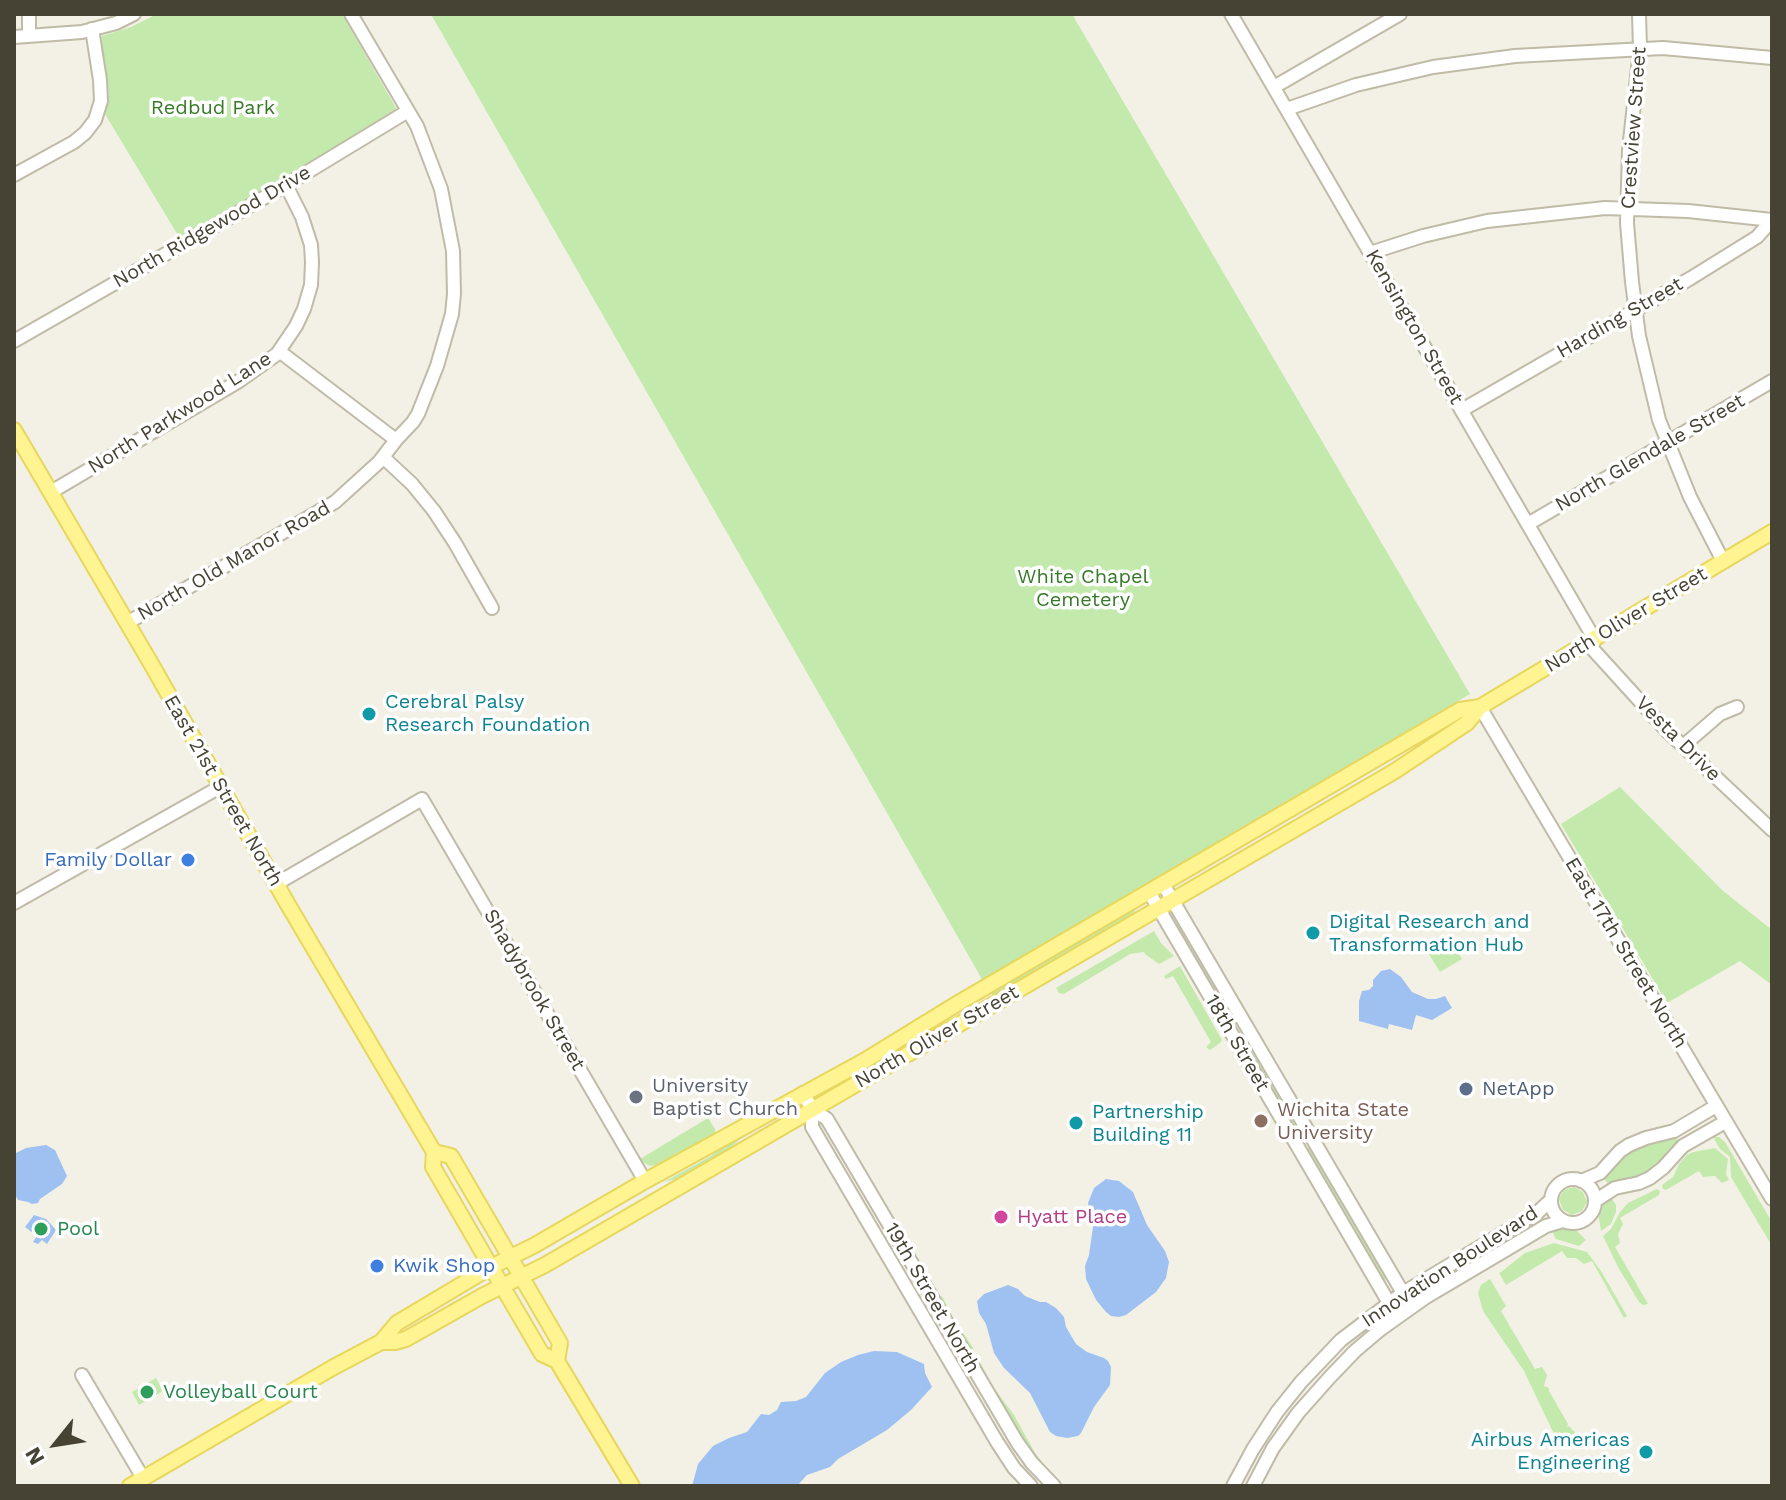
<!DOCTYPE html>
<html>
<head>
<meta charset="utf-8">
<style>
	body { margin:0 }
	#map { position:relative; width:1786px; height:1500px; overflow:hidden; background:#f3f1e5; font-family:"Work Sans",sans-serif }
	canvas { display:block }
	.frame { position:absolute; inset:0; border:16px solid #464234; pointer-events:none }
	.north { position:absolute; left:16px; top:1404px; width:80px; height:80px; -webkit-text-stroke:6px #fff; paint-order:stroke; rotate:240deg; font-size:22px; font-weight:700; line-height:32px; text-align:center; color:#464234 }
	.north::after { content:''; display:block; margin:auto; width:28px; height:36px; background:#464234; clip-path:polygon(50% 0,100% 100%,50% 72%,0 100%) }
</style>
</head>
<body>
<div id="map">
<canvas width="1786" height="1500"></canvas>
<div class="frame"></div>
<div class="north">N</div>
</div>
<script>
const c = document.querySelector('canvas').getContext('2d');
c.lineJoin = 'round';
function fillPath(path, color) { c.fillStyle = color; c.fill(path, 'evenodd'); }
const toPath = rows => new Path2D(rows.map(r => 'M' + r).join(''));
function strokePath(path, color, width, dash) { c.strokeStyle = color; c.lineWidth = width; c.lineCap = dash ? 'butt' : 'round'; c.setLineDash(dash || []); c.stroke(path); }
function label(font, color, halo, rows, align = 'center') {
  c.font = font + ' "Work Sans",sans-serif'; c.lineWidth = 7; c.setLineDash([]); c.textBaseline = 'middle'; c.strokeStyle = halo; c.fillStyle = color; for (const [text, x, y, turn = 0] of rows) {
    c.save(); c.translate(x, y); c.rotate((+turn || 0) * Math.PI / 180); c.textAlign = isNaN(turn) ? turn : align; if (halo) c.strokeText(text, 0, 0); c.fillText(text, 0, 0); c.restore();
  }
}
fillPath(toPath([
	[157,14,342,14,396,108,394,114,179,237,105,114,109,94,106,67,101,44,102,36,131,27],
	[435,14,1072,14,1470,694,983,981,432,16],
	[1620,787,1722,890,1772,930,1772,985,1740,961,1667,1003,1561,824],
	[1133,909,1136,914,994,997,991,992],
	[1177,924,1181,925,1237,1025,1236,1024,1234,1027,1175,928],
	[1154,931,1161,943,1174,956,1159,964,1145,954,1144,952,1130,954,1064,994,1059,993,1056,988],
	[1449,937,1462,959,1440,972,1427,951],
	[1180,966,1222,1040,1220,1043,1210,1050,1206,1047,1211,1042,1173,976,1166,979,1164,976],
	[1252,1048,1295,1118,1297,1128,1294,1128,1289,1124,1249,1055,1249,1050,1252,1051],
	[787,1110,788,1112,744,1136,725,1152,676,1179,664,1182,711,1156,727,1143],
	[708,1118,715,1129,715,1133,709,1139,656,1165,650,1166,641,1161,640,1159],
	[1675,1135,1680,1143,1658,1166,1642,1176,1609,1186,1603,1176,1621,1157,1624,1157,1624,1155,1638,1146],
	[1713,1137,1719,1137,1725,1142,1772,1222,1772,1246,1731,1177,1730,1157,1720,1149],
	[1309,1146,1313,1149,1387,1277,1385,1280,1382,1280,1306,1151,1306,1148,1309,1148],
	[1715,1148,1728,1159,1726,1174,1729,1180,1722,1183,1715,1176,1703,1177,1699,1171,1666,1190,1663,1189,1662,1185,1673,1177,1679,1164,1687,1155,1693,1152],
	[1574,1187,1583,1192,1587,1202,1582,1211,1572,1215,1563,1210,1559,1199,1564,1190],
	[1657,1189,1660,1191,1659,1195,1620,1218,1623,1224,1618,1234,1620,1243,1615,1247,1648,1304,1643,1305,1639,1302,1618,1267,1603,1236,1611,1229,1620,1212,1628,1203],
	[1610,1196,1616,1205,1616,1212,1611,1224,1601,1231,1598,1212,1600,1205,1603,1205],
	[1560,1227,1571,1228,1577,1231,1586,1240,1579,1246,1556,1239,1551,1229],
	[1554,1243,1587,1252,1601,1271,1627,1316,1624,1318,1592,1261,1584,1264,1576,1258,1567,1258,1562,1251,1506,1285,1499,1273,1501,1272,1525,1253],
	[1490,1279,1506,1306,1501,1311,1535,1369,1542,1367,1547,1375,1544,1386,1549,1388,1549,1391,1568,1424,1567,1427,1569,1426,1580,1438,1576,1441,1563,1441,1554,1434,1524,1371,1483,1311,1478,1293,1481,1285],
	[942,1296,953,1318,972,1346,991,1384,1014,1415,1035,1453,1050,1472,1045,1470,1037,1461,1018,1434,981,1368,979,1368,940,1301],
	[156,1378,163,1391,139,1405,132,1392]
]), '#c3e9ac');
fillPath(toPath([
	[1390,969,1401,977,1412,992,1428,999,1436,999,1445,996,1452,1008,1432,1020,1416,1015,1412,1030,1389,1024,1388,1029,1359,1021,1359,1001,1362,991,1369,990,1373,986,1373,980,1381,971],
	[46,1145,55,1150,67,1176,62,1184,40,1199,38,1203,32,1204,28,1202,18,1200,14,1193,14,1154,26,1148],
	[1106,1179,1119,1181,1133,1192,1147,1225,1165,1251,1169,1262,1166,1278,1156,1292,1126,1315,1119,1317,1111,1316,1106,1312,1096,1300,1086,1279,1085,1266,1089,1255,1093,1227,1088,1203,1094,1188],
	[34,1215,46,1219,56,1230,47,1244,42,1240,38,1244,33,1242,37,1236,25,1227],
	[1008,1285,1018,1289,1025,1296,1040,1302,1046,1302,1056,1308,1064,1317,1066,1327,1076,1344,1087,1352,1104,1358,1108,1361,1111,1367,1110,1385,1094,1407,1081,1433,1078,1436,1067,1438,1056,1436,1050,1432,1030,1393,1004,1368,994,1353,986,1324,979,1313,977,1301,984,1294],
	[874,1351,897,1352,924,1364,925,1373,932,1387,911,1410,887,1430,838,1459,830,1467,807,1475,797,1486,692,1486,698,1464,713,1446,729,1438,747,1432,761,1414,769,1415,777,1410,781,1402,796,1401,806,1397,825,1373,841,1362,858,1355]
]), '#9fc1f2');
const minor = toPath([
	[29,14,29,35],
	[1231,14,1595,640],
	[1639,14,1640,49,1629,150,1627,223,1632,282,1639,336,1659,420,1690,497,1723,561],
	[14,37,82,32,116,23,134,14],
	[1274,87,1400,14],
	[1287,109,1356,85,1433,67,1515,56,1663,48,1772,58],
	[14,175,74,142,85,133,95,120,101,101,100,80,92,29],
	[1370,253,1423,236,1487,221,1605,208,1688,211,1772,220],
	[14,341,286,185,408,111],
	[279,351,396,440],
	[1462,410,1691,278,1757,237,1772,220],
	[383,457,412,484,434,511,455,543,492,608],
	[51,492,239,381,277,354,296,326,304,309,311,285,312,262,311,245,302,217,286,185],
	[1528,524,1772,381],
	[127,623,335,502,379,462,396,440,413,422,418,414,437,366,452,314,454,294,453,251,441,189,417,126,351,14],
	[1588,644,1668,732,1772,830],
	[1480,707,1772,1199],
	[1683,746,1720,714,1737,707],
	[276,884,422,799,645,1181],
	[1163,884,1403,1293,1413,1306],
	[1149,892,1389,1303,1399,1316],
	[14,903,220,787],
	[803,1093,812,1109,812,1127,997,1442,1014,1468,1031,1486],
	[812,1109,827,1119,1017,1442,1032,1463,1054,1486],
	'1551 1201a22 22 0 1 1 44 0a22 22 0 1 1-44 0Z',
	[1581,1181,1600,1173,1620,1151,1629,1145,1646,1138,1674,1131,1716,1106],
	[1595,1201,1615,1188,1639,1183,1650,1178,1663,1168,1683,1146,1725,1122],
	[82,1375,143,1478],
	[1233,1486,1253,1449,1277,1412,1301,1382,1341,1340,1403,1293,1538,1212,1551,1200],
	[1253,1486,1273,1448,1298,1413,1330,1377,1355,1351,1381,1329,1426,1297,1546,1226,1563,1221]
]);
const major = toPath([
	[14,430,153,667,287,903,434,1152,433,1167,491,1267,542,1354,557,1361,632,1486],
	[434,1152,451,1156,560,1343,557,1361],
	[381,1342,395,1342,406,1339,482,1296,545,1265,1395,771,1467,723,1480,707,1772,532],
	[130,1486,332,1368,381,1342,397,1323,491,1267,535,1245,645,1181,864,1061,960,1002,1460,710,1480,707]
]);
strokePath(minor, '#bfbba7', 16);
strokePath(major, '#e7d75f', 18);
strokePath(minor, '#fff', 12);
strokePath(major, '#fff492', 14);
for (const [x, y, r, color] of [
	[369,714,8,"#0f9aa8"],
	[188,860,8,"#3f7fe0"],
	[1313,933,8,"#0f9aa8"],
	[1466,1089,8,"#5c6f8a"],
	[636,1097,8,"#6b7280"],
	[1261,1121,8,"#8d6e63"],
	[1076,1123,8,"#0f9aa8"],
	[1001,1217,8,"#d1479c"],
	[41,1229,8,"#2e9e5b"],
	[377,1266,8,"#3f7fe0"],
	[147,1392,8,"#2e9e5b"],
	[1646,1452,8,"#0f9aa8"]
]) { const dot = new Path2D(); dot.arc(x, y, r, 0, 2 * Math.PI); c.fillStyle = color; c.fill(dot); strokePath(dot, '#fff', 3); }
label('20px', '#367926', '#fff', [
	["Redbud Park",213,108],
	["White Chapel",1083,577],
	["Cemetery",1083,600]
]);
label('20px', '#464234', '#fff', [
	["Crestview Street",1634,128,-86],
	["North Ridgewood Drive",212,227,-30],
	["Harding Street",1620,318,-30],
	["Kensington Street",1414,327,60],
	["North Parkwood Lane",180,413,-32],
	["North Glendale Street",1650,453,-30],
	["North Old Manor Road",234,561,-30],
	["North Oliver Street",1626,620,-31],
	["Vesta Drive",1678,739,45],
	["East 21st Street North",223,791,60],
	["East 17th Street North",1626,953,59],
	["Shadybrook Street",534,990,60],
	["North Oliver Street",937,1037,-30],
	["18th Street",1237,1043,60],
	["Innovation Boulevard",1450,1267,-33],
	["19th Street North",932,1298,60]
]);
label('20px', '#0d838f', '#fff', [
	["Cerebral Palsy",385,702],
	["Research Foundation",385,725],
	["Digital Research and",1329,922],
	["Transformation Hub",1329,945],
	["Partnership",1092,1112],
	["Building 11",1092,1135],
	["Airbus Americas",1630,1440,"right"],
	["Engineering",1630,1463,"right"]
], 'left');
label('20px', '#366cbe', '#fff', [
	["Family Dollar",172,860],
	["Kwik Shop",393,1266,"left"]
], 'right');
label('20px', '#5b616d', '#fff', [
	["University",652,1086],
	["Baptist Church",652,1109]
], 'left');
label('20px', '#4e5e75', '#fff', [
	["NetApp",1482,1089]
], 'left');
label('20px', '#785e54', '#fff', [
	["Wichita State",1277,1110],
	["University",1277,1133]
], 'left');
label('20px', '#b23c85', '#fff', [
	["Hyatt Place",1017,1217]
], 'left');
label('20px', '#27864d', '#fff', [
	["Pool",57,1229],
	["Volleyball Court",163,1392]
], 'left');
</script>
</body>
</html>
